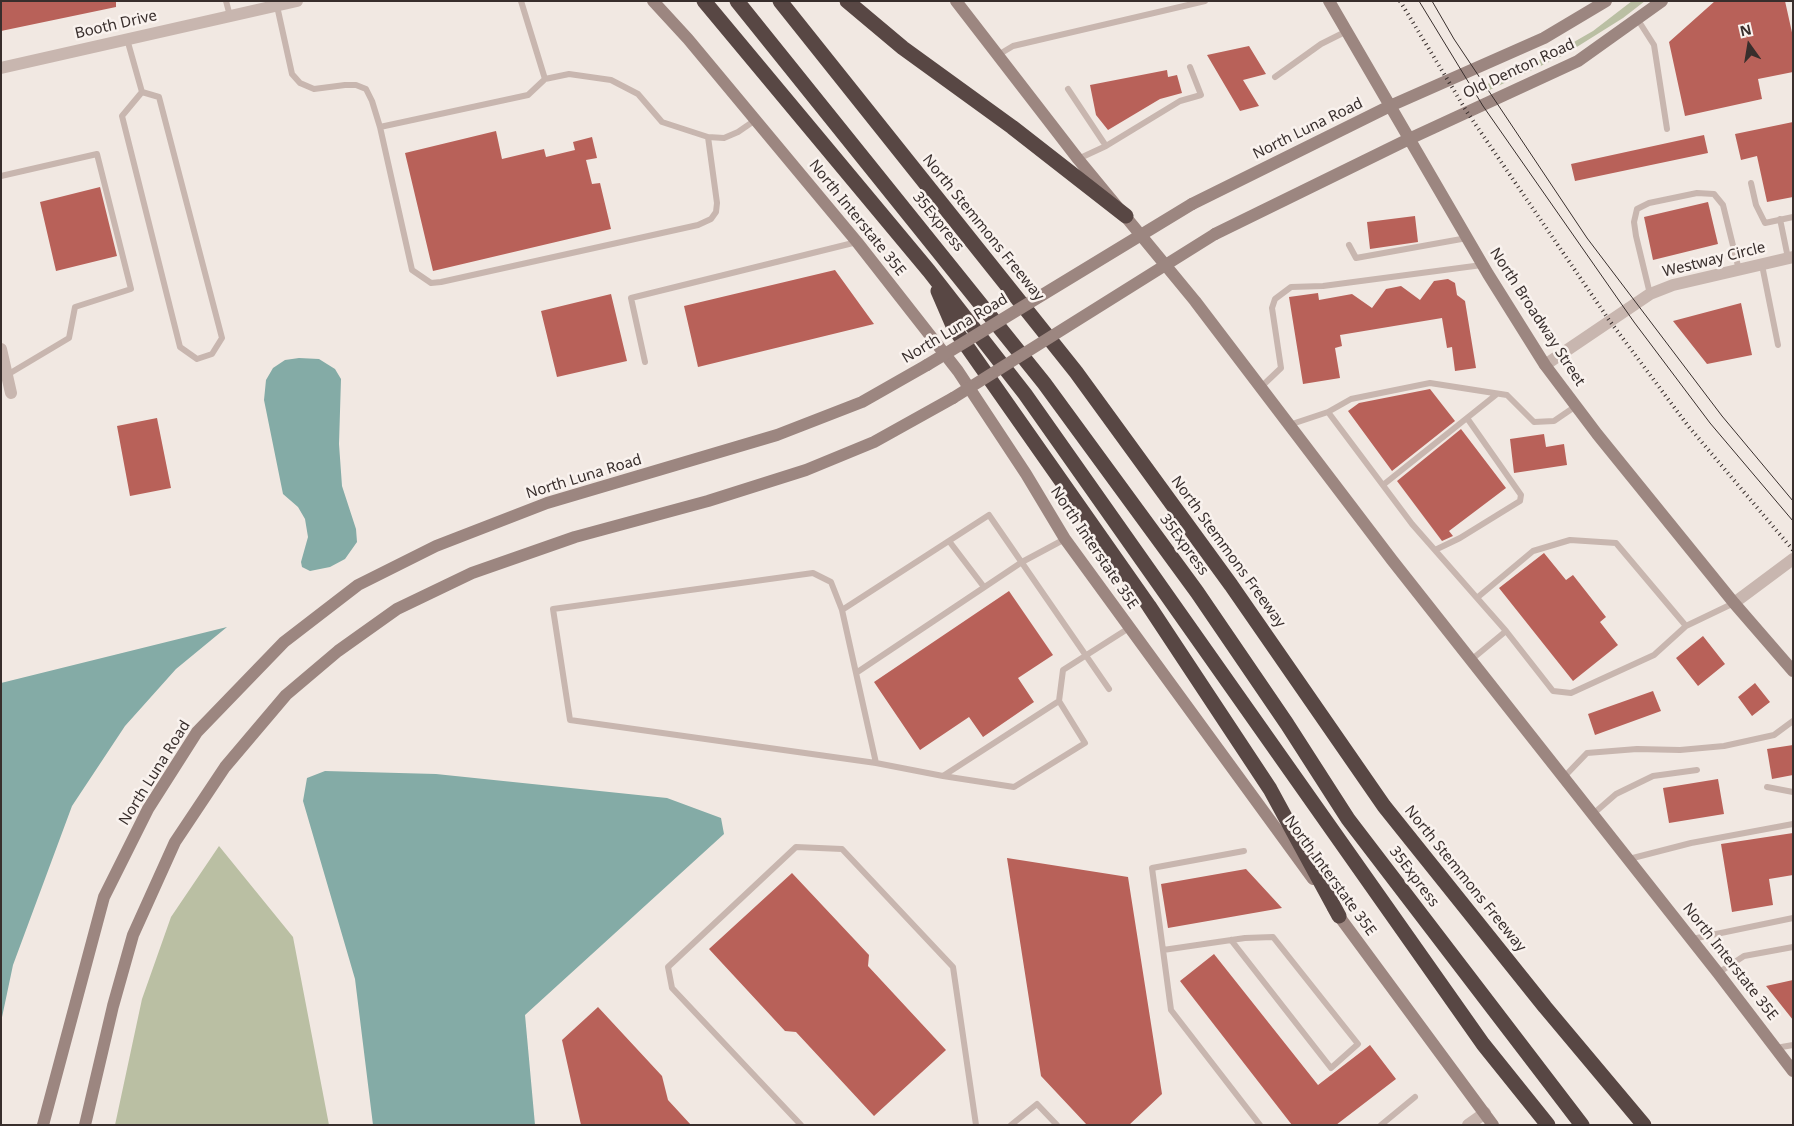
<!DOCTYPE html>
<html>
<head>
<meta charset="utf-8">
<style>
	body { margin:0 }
	#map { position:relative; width:1794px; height:1126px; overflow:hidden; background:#f1e8e2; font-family:"Noto Sans",sans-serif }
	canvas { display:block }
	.frame { position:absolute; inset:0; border:2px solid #382e2c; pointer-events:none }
	.north { position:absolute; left:1724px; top:20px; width:50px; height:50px; -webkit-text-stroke:4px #f9f2ee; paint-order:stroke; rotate:347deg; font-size:14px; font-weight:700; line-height:20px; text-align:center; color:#382e2c }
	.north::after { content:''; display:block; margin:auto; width:18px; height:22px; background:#382e2c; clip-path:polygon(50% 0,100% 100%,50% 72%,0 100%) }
</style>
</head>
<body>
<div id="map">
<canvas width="1794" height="1126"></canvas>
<div class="frame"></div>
<div class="north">N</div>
</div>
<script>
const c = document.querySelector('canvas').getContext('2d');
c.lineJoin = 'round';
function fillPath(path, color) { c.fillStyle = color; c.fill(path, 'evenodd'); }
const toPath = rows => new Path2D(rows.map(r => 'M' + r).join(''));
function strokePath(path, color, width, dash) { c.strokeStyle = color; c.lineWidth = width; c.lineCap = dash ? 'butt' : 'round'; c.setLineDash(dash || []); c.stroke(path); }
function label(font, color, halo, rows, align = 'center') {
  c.font = font + ' "Noto Sans",sans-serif'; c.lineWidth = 5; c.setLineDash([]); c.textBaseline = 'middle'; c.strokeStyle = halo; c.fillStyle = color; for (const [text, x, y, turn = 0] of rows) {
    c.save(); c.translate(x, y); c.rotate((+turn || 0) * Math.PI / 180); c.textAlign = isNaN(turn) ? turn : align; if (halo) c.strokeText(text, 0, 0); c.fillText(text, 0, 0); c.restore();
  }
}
fillPath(toPath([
	[1632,1,1645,1,1623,18,1564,55,1483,93,1479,88,1560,50,1593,31],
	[219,846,293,937,329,1125,115,1125,142,999,171,917]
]), '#babfa3');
fillPath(toPath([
	[299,358,319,359,335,369,341,379,339,444,342,486,356,529,357,542,345,559,330,567,310,571,302,567,301,562,308,537,305,519,298,507,283,494,264,400,266,380,273,368,285,360],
	[227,627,176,669,125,726,72,806,13,965,1,1022,1,683],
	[325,771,436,774,667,798,721,818,724,834,525,1015,535,1125,373,1125,355,979,303,801,307,778]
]), '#84aba6');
fillPath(toPath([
	[1,1,116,1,116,7,1,31],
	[1715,1,1785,1,1793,37,1793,72,1758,79,1762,99,1685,116,1669,42],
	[1249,46,1266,74,1243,80,1259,106,1240,111,1207,55],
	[1167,70,1168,77,1177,75,1182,93,1160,99,1108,130,1096,115,1090,85],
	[1793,122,1793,197,1767,202,1757,156,1741,160,1735,134],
	[496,131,502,159,544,149,546,157,575,150,573,142,592,137,597,158,586,160,592,184,600,183,611,229,433,271,405,153],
	[1704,135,1708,153,1575,181,1571,164],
	[100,187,117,256,56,271,40,202],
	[1708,202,1718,244,1653,260,1644,217],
	[1415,216,1418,242,1370,249,1367,222],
	[835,270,874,324,698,367,684,306],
	[1448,279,1455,283,1457,295,1465,301,1476,368,1455,371,1452,347,1447,348,1442,318,1340,335,1342,346,1335,348,1340,378,1303,384,1289,297,1318,293,1319,300,1352,294,1372,308,1386,289,1401,286,1420,300,1434,281],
	[611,294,627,361,557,377,541,311],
	[1741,303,1752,355,1707,364,1673,321],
	[1430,389,1455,421,1392,471,1348,411,1359,403],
	[157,418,171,488,130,496,117,426],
	[1461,429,1506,488,1449,531,1453,536,1442,541,1397,481],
	[1544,434,1546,447,1564,444,1567,465,1514,473,1510,439],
	[1544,553,1566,580,1573,575,1606,617,1600,622,1618,645,1573,681,1499,588],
	[1009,591,1053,655,1018,678,1034,702,983,737,969,717,920,750,874,682],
	[1703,636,1725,664,1698,686,1676,658],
	[1755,683,1770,702,1752,716,1738,697],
	[1653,691,1661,711,1595,735,1588,714],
	[1793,745,1793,775,1772,779,1767,749],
	[1718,779,1724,814,1669,823,1663,788],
	[1793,833,1793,875,1769,879,1773,905,1732,912,1721,844],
	[1007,858,1128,877,1162,1094,1129,1125,1087,1125,1041,1076],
	[1246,869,1282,908,1168,928,1161,884],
	[792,873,869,955,868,966,946,1050,874,1116,796,1032,785,1031,709,949],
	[1214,954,1318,1085,1370,1045,1396,1079,1336,1125,1292,1125,1180,981],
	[1793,980,1793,1020,1766,986],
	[598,1007,662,1076,668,1100,691,1125,581,1125,562,1040]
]), '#b86159');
strokePath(toPath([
	[226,1,230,16],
	[521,1,545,79,569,74,611,80,638,94,662,122,708,137,724,138,738,132,754,121],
	[277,6,292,74,300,83,314,89,345,85,356,85,366,89,372,101,380,127,528,95,545,79],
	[1638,20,1654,45,1667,129],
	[127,39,142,92,122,116,180,347,197,359,212,354,222,338,159,97,142,92],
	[998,55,1013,46,1205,1],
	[1275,77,1321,44,1347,31],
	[1068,89,1106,146],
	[380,127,412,270,431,283,441,282,698,225,711,219,716,212,717,203,708,137],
	[1078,159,1106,146,1180,101,1201,95,1190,67],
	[1,176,97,154,131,289,75,307,69,338,7,375],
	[1751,183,1756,205,1765,223,1793,217],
	[1780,219,1788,258],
	[1349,245,1356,258,1467,238],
	[1762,265,1778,345],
	[1650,294,1636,236,1634,222,1637,209,1649,203,1697,193,1714,194,1723,205,1739,270],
	[645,362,631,298,857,242],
	[1260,388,1281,368,1272,308,1275,299,1291,287,1323,286,1482,265],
	[1328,412,1351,399,1430,383,1507,395,1534,422,1554,421,1576,406],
	[1289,425,1328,412,1412,524,1506,631],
	[1383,485,1497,394],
	[1065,539,1022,562,856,673,876,763,943,776,1059,701,1063,670,1129,628],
	[949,541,984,587],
	[1435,550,1460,538,1520,501,1521,495,1467,418],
	[1478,597,1533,551,1570,540,1616,543,1686,626],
	[842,610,831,582,813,573,553,609,570,720,876,763],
	[1471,660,1506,631,1553,691,1571,693,1654,655,1686,626,1734,603],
	[856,673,842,610,989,515,1109,689],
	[943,776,1014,787,1085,743,1059,701],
	[1564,777,1587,753,1637,749,1680,750,1724,746,1774,735,1793,721],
	[1767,787,1793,792],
	[1593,814,1616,794,1653,776,1697,770],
	[1244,851,1152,868,1171,1010,1260,1125],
	[1629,859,1691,843,1793,824],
	[1692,939,1793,918],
	[1163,950,1245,938,1273,937,1358,1044,1331,1068,1231,940],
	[1718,973,1744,956,1793,947],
	[1776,1048,1793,1045],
	[801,1125,672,988,668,967,796,847,842,849,953,967,976,1125],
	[1011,1125,1037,1104,1057,1125],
	[1381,1125,1415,1097]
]), '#c8b6af', 6);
strokePath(toPath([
	[1,68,297,1],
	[1,349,11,393],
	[1545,365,1650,294,1673,285,1793,257],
	[1734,603,1793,559],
	[1468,1125,1485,1113]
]), '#c8b6af', 12);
strokePath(toPath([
	[653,1,688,39,857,242,958,371,1026,474,1065,539,1313,879],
	[956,1,1078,159,1195,301,1392,560,1718,973,1793,1071],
	[1329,1,1488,274,1545,365,1597,434,1734,603,1793,671],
	[1192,204,1390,106,1544,38,1606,1],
	[1215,234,1409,139,1578,61,1662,1],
	[1333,908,1493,1125],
	[43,1125,104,897,148,809,197,732,284,642,358,585,436,546,547,503,777,435,862,402,927,365],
	[85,1125,113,1006,133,935,175,842,225,767,286,695,338,651,397,609,472,573,575,537,708,501,806,470,874,442,953,398]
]), '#9c8680', 12);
strokePath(toPath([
	[704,1,929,271,1025,394,1483,1044,1548,1125],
	[737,1,1044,383,1197,592,1287,724,1348,819,1582,1125],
	[780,1,1076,372,1231,585,1384,806,1545,1007,1644,1125],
	[847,1,903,48,1012,127,1126,216],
	[938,291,954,328,1149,606,1270,789,1339,916]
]), '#584744', 15);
strokePath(toPath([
	[1419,1,1483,106,1634,322,1710,423,1793,521],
	[1432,1,1454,39,1587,238,1722,416,1793,501]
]), '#382e2c', 1);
strokePath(toPath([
	[1400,1,1467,112,1609,320,1689,427,1793,550]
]), '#382e2c', 4, [1, 4]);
strokePath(toPath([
	[927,365,1192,204],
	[953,398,1215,234]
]), '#9c8680', 12);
label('15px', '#382e2c', '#f9f2ee', [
	["Booth Drive",116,25,-13],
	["Old Denton Road",1519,69,-25],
	["North Luna Road",1308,129,-26],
	["North Interstate 35E",857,218,51],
	["35Express",938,222,51],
	["North Stemmons Freeway",983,228,51],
	["Westway Circle",1714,260,-14],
	["North Broadway Street",1537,317,57],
	["North Luna Road",955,329,-31],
	["North Luna Road",584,477,-17],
	["35Express",1184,545,54],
	["North Interstate 35E",1094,548,56],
	["North Stemmons Freeway",1228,552,54],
	["North Luna Road",155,773,-58],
	["North Interstate 35E",1330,876,54],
	["35Express",1414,877,53],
	["North Stemmons Freeway",1465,879,51],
	["North Interstate 35E",1730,962,52]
]);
</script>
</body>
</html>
